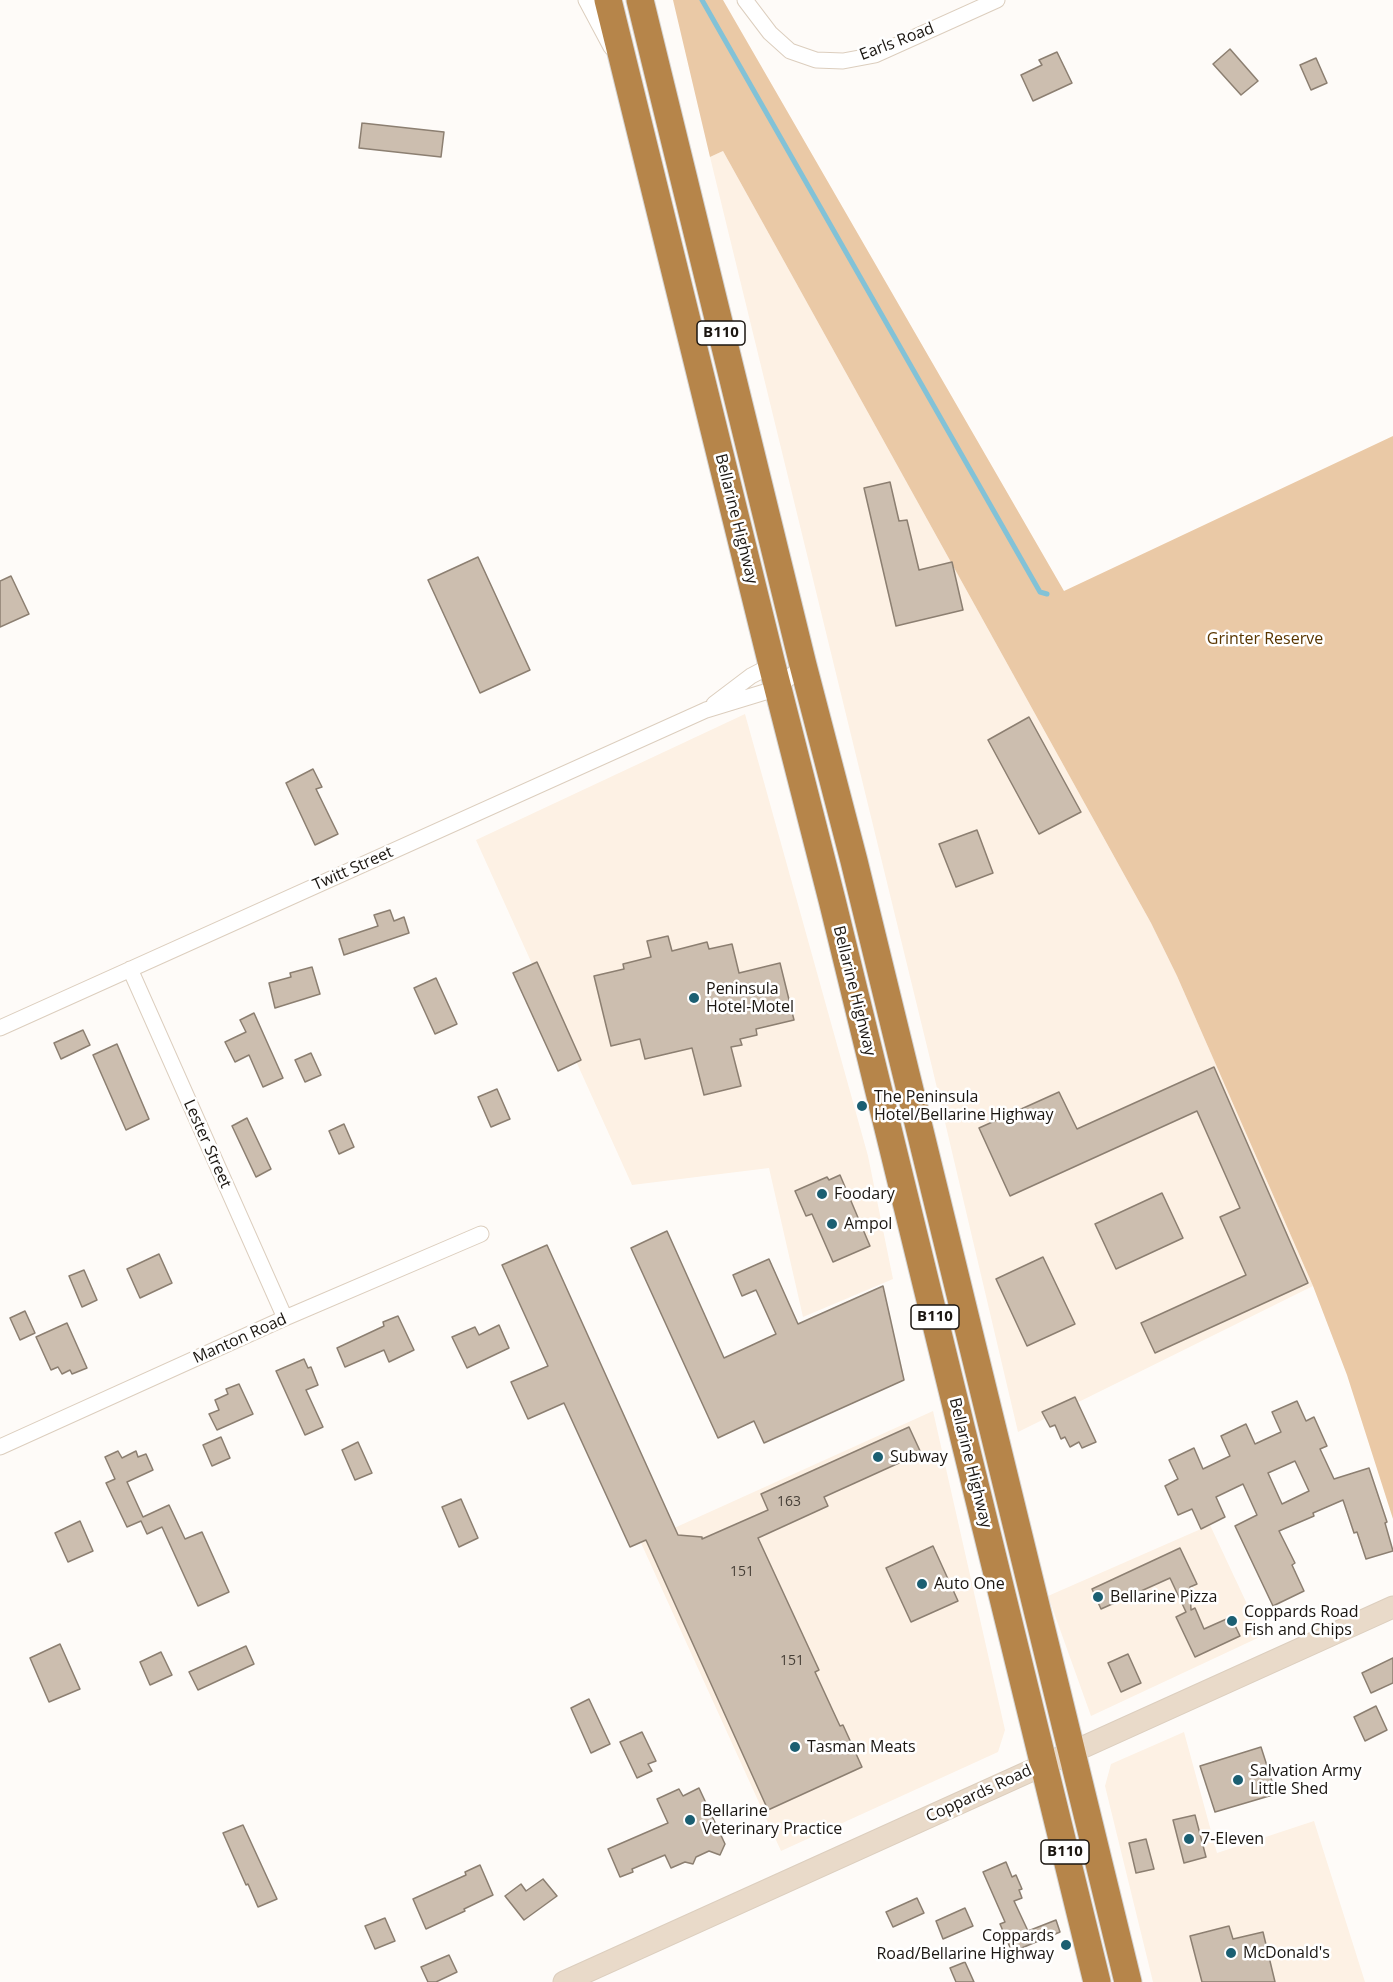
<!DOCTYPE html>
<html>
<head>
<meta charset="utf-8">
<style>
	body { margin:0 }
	canvas { display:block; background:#fefbf8 }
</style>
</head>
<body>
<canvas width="1393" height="1982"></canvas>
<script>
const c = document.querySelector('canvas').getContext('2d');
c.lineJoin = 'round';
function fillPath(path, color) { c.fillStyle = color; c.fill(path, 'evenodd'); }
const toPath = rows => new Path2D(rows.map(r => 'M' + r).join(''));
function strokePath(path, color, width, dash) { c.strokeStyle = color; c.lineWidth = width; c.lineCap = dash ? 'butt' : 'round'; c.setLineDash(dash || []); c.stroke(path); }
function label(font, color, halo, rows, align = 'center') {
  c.font = font + ' "Open Sans",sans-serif'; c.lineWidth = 5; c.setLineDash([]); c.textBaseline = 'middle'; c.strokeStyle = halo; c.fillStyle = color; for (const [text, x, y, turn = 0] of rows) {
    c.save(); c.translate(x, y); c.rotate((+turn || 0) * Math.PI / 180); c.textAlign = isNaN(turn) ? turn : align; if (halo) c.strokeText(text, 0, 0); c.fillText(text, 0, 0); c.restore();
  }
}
fillPath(toPath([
	[723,151,1151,923,1177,976,1313,1286,1018,1432,932,1067,710,157],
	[745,714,868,1156,893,1279,803,1317,769,1168,632,1185,476,840],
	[933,1411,1005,1730,998,1752,781,1851,641,1543],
	[1210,1525,1262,1636,1091,1716,1048,1596],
	[1184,1732,1217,1853,1314,1821,1365,1982,1153,1982,1105,1786,1111,1764]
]), '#fdf1e4');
fillPath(toPath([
	[673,0,723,0,1064,591,1393,436,1393,1519,1347,1375,1313,1286,1177,976,1151,923,723,151,710,157]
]), '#eac9a6');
strokePath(toPath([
	[702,0,1040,592,1047,594]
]), '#82c2d7', 5);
const building = toPath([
	[1230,49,1258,81,1241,95,1213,64,1230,49],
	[1057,52,1072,83,1033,101,1021,75,1042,65,1039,60,1057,52],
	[1316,58,1327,83,1311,90,1300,65,1316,58],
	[362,123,444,132,441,157,359,148,362,123],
	[890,482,899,521,907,520,919,570,952,562,963,610,896,626,864,488,890,482],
	[478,557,530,670,480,693,428,580,478,557],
	[11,576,29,614,0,627,0,581,11,576],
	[1029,717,1081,812,1039,834,988,740,1029,717],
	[313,769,322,787,316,789,338,834,315,845,286,783,313,769],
	[977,830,993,873,956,887,939,844,977,830],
	[390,910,394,921,404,917,409,933,344,955,339,939,378,926,374,915,390,910],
	[668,936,672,951,707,942,709,949,732,944,739,973,780,963,794,1020,756,1029,757,1035,740,1039,742,1045,731,1047,741,1086,704,1095,692,1048,645,1059,640,1039,611,1046,594,976,624,969,623,964,651,957,647,941,668,936],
	[537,962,581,1060,558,1071,513,973,537,962],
	[312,967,320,994,275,1008,269,983,291,977,290,973,312,967],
	[436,978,457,1024,435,1034,414,988,436,978],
	[254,1013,283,1078,263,1087,249,1055,235,1062,225,1042,246,1032,240,1020,254,1013],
	[83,1030,90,1045,61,1059,54,1043,83,1030],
	[117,1044,149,1119,126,1130,93,1055,117,1044],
	[311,1053,321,1075,305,1082,295,1060,311,1053],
	[1214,1067,1308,1283,1155,1353,1141,1323,1246,1275,1220,1217,1240,1208,1197,1111,1010,1196,979,1128,1059,1092,1077,1129,1214,1067],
	[497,1089,510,1119,491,1127,478,1097,497,1089],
	[247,1118,271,1169,256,1177,232,1126,247,1118],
	[344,1124,354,1147,339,1154,329,1131,344,1124],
	[840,1175,870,1246,833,1262,812,1214,806,1216,795,1191,827,1177,829,1180,840,1175],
	[1162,1193,1183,1238,1116,1269,1095,1224,1162,1193],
	[667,1231,724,1358,776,1334,756,1290,742,1296,733,1275,769,1259,798,1324,883,1286,904,1380,764,1443,754,1421,718,1438,631,1248,667,1231],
	[547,1245,678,1535,702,1537,702,1539,768,1510,761,1494,909,1427,921,1453,824,1497,828,1506,758,1538,819,1670,815,1672,833,1711,840,1726,843,1725,862,1767,768,1810,646,1540,630,1547,564,1403,528,1419,511,1382,548,1366,502,1265,547,1245],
	[159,1254,172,1283,140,1298,127,1269,159,1254],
	[1043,1257,1075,1324,1027,1346,996,1279,1043,1257],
	[84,1270,97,1300,82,1307,69,1276,84,1270],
	[25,1311,35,1333,20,1340,10,1318,25,1311],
	[398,1316,414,1350,389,1362,384,1350,345,1367,337,1348,384,1326,383,1322,398,1316],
	[67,1323,87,1368,72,1374,70,1370,62,1374,58,1367,51,1370,36,1337,67,1323],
	[499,1325,509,1348,467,1368,452,1337,475,1327,479,1335,499,1325],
	[304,1359,308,1368,311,1367,318,1385,306,1390,323,1427,305,1435,276,1371,304,1359],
	[239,1384,253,1414,217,1430,209,1414,219,1410,215,1400,228,1394,226,1389,239,1384],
	[1075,1397,1096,1442,1082,1448,1079,1442,1070,1447,1065,1437,1061,1439,1055,1425,1050,1427,1042,1412,1075,1397],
	[1297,1401,1306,1421,1314,1417,1327,1446,1320,1449,1334,1479,1369,1468,1387,1522,1385,1523,1393,1551,1366,1559,1357,1532,1354,1533,1343,1500,1313,1513,1314,1516,1279,1531,1295,1563,1292,1565,1304,1591,1273,1606,1235,1526,1257,1515,1243,1484,1216,1497,1225,1517,1201,1529,1192,1509,1178,1515,1165,1486,1178,1479,1169,1460,1194,1448,1203,1469,1230,1456,1221,1436,1246,1424,1255,1444,1281,1432,1272,1412,1297,1401],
	[1295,1461,1309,1491,1282,1504,1268,1473,1295,1461],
	[221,1437,230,1458,212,1466,203,1445,221,1437],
	[358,1442,372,1473,355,1480,342,1450,358,1442],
	[118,1451,122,1458,136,1451,138,1457,146,1454,153,1470,127,1482,143,1517,169,1505,185,1539,202,1532,229,1592,198,1606,162,1527,147,1534,141,1521,127,1527,106,1483,115,1479,105,1457,118,1451],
	[461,1499,478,1538,459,1547,442,1507,461,1499],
	[80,1521,93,1551,68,1562,55,1533,80,1521],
	[933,1546,958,1601,911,1622,886,1568,933,1546],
	[1180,1548,1197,1584,1190,1587,1191,1610,1195,1608,1204,1629,1231,1617,1240,1636,1195,1657,1176,1617,1186,1612,1170,1578,1101,1609,1092,1589,1180,1548],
	[60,1644,80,1689,49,1702,30,1658,60,1644],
	[246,1646,254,1664,198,1690,189,1672,246,1646],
	[161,1652,172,1675,150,1685,140,1662,161,1652],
	[1128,1654,1141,1683,1121,1692,1108,1663,1128,1654],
	[1393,1658,1393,1683,1371,1693,1362,1673,1393,1658],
	[589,1699,610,1744,591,1753,571,1708,589,1699],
	[1376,1706,1387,1730,1365,1741,1354,1717,1376,1706],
	[642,1732,656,1761,648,1764,652,1771,637,1778,620,1742,642,1732],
	[1261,1747,1276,1794,1215,1812,1200,1766,1261,1747],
	[699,1788,725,1844,720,1855,709,1851,696,1857,693,1864,685,1862,671,1868,665,1855,632,1869,633,1872,620,1877,608,1849,668,1823,657,1799,679,1789,683,1796,699,1788],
	[1195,1815,1206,1857,1184,1863,1173,1820,1195,1815],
	[243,1825,277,1899,258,1907,248,1884,246,1885,223,1833,243,1825],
	[1146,1839,1154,1869,1136,1873,1129,1843,1146,1839],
	[1006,1862,1012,1877,1016,1875,1022,1889,1019,1890,1022,1898,1014,1901,1028,1931,1056,1920,1060,1932,1012,1952,1000,1924,1005,1922,983,1872,1006,1862],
	[480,1865,493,1895,464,1909,465,1911,426,1929,413,1899,466,1875,465,1872,480,1865],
	[543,1879,557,1896,524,1920,505,1896,521,1884,526,1891,543,1879],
	[917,1898,924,1913,893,1927,886,1912,917,1898],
	[965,1908,973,1926,943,1939,936,1921,965,1908],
	[385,1918,395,1941,375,1949,365,1926,385,1918],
	[1229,1926,1233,1939,1263,1932,1275,1982,1202,1982,1190,1936,1229,1926],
	[449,1955,457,1972,436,1982,428,1982,421,1967,449,1955],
	[965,1962,974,1982,956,1982,950,1968,965,1962]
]);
fillPath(building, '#ccbeaf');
strokePath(building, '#8c7f71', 1.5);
const street = toPath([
	[586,0,611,47],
	[745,0,770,33,790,51,816,60,843,61,875,55,997,0],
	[714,704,751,676,772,665,776,665],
	[130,969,285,1318],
	[0,1028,706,710,778,688,803,665],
	[0,1447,285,1318,481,1234]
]);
const secondary = toPath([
	[564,1982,1393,1607]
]);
const highway = toPath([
	[608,0,772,665,832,900,1097,1982],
	[640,0,803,665,854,861,1128,1982]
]);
strokePath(street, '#dccebe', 17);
strokePath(secondary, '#dccebe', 23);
strokePath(highway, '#d6d5d4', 29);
strokePath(street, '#fff', 15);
strokePath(secondary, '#e9dac9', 21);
strokePath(highway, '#b6854a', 27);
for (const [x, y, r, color] of [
	[694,998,6,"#1b5f72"],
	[862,1106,6,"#1b5f72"],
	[822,1194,6,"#1b5f72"],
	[832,1224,6,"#1b5f72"],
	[878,1457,6,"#1b5f72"],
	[922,1584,6,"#1b5f72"],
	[1098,1597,6,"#1b5f72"],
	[1232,1621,6,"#1b5f72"],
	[795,1747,6,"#1b5f72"],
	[1238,1780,6,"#1b5f72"],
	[690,1820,6,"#1b5f72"],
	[1189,1839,6,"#1b5f72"],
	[1066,1945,6,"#1b5f72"],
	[1231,1953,6,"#1b5f72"]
]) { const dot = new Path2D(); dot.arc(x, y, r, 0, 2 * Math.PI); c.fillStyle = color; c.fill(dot); strokePath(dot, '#fff', 2); }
label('14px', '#474038', null, [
	["163",789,1502],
	["151",742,1572],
	["151",792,1661]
]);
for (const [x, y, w] of [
	[721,333,48],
	[935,1317,48],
	[1065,1852,48]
]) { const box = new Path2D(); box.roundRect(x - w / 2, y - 12, w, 24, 4.5); c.fillStyle = '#fff'; c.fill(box); strokePath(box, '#1b1611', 1.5); }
label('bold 15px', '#1b1611', null, [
	["B110",721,333],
	["B110",935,1317],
	["B110",1065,1852]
]);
label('16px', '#1b1611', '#fff', [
	["Earls Road",897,42,-21],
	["Bellarine Highway",736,519,76],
	["Twitt Street",353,869,-24],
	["Bellarine Highway",854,991,76],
	["Lester Street",207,1144,66],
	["Manton Road",240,1339,-24],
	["Bellarine Highway",970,1463,76],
	["Coppards Road",979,1794,-25]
]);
label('16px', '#5a3600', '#fff', [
	["Grinter Reserve",1265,639]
]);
label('16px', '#1b1611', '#fff', [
	["Peninsula",706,989],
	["Hotel-Motel",706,1007],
	["The Peninsula",874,1097],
	["Hotel/Bellarine Highway",874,1115],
	["Foodary",834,1194],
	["Ampol",844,1224],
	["Subway",890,1457],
	["Auto One",934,1584],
	["Bellarine Pizza",1110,1597],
	["Coppards Road",1244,1612],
	["Fish and Chips",1244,1630],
	["Tasman Meats",807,1747],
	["Salvation Army",1250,1771],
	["Little Shed",1250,1789],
	["Bellarine",702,1811],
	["Veterinary Practice",702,1829],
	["7-Eleven",1201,1839],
	["Coppards",1054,1936,"right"],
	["Road/Bellarine Highway",1054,1954,"right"],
	["McDonald's",1243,1953]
], 'left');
</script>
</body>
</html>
